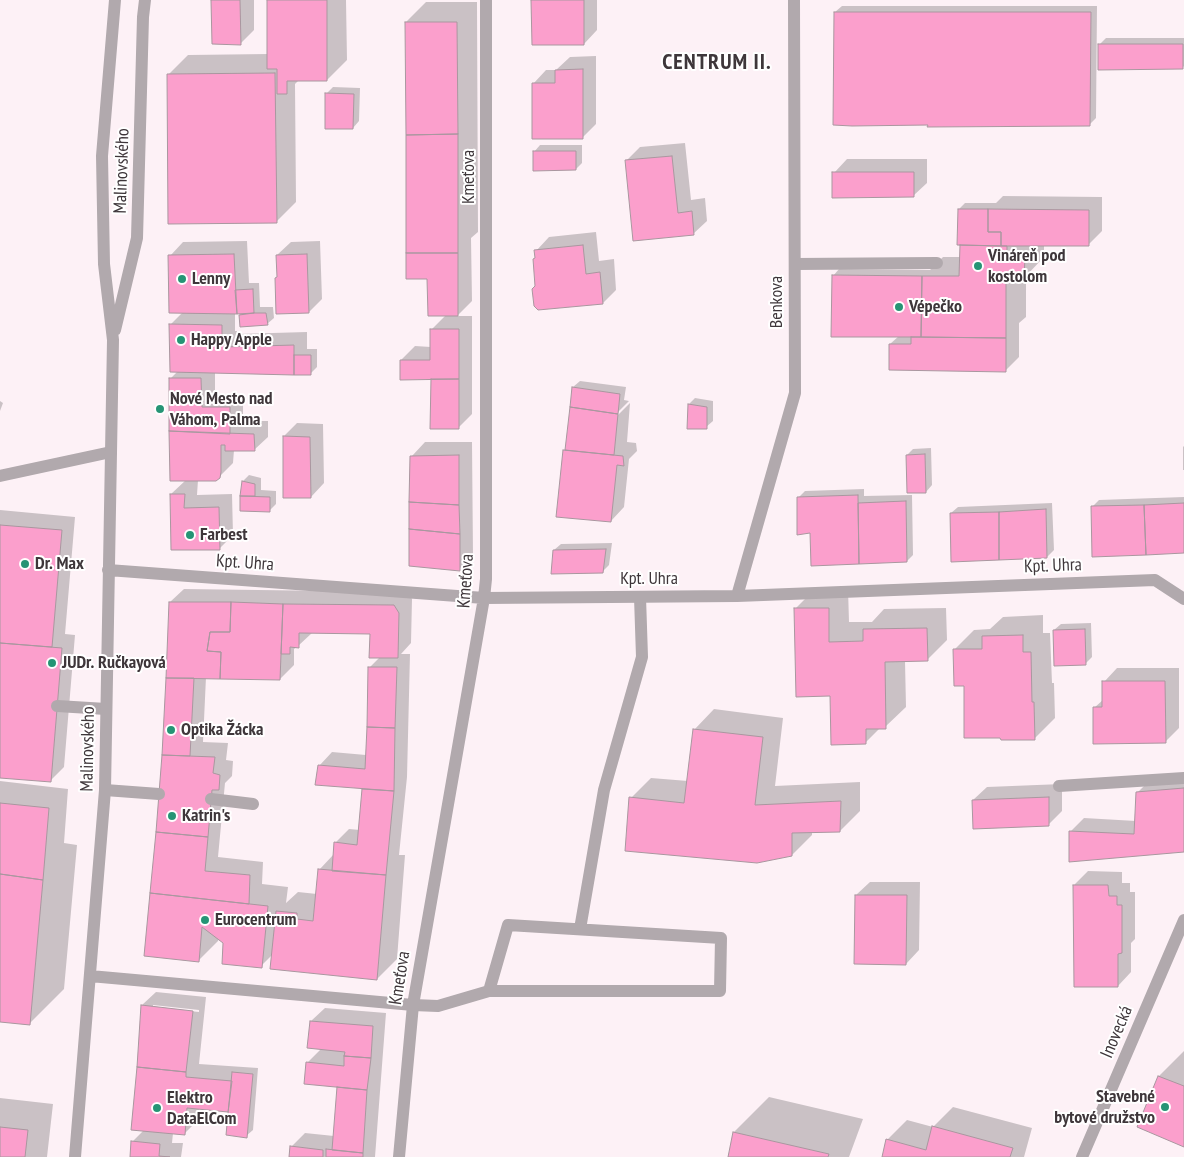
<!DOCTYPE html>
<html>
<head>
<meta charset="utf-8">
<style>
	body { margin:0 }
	canvas { display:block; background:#fdf1f6 }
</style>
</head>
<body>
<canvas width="1184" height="1157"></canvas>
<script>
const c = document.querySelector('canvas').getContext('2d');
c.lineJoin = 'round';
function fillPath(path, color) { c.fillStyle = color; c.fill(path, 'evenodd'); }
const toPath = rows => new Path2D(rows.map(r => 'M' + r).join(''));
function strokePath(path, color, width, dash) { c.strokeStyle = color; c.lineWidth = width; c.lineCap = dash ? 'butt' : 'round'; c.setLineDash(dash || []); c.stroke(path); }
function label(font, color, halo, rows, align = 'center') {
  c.font = font + ' "PT Sans Narrow",sans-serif'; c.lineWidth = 4; c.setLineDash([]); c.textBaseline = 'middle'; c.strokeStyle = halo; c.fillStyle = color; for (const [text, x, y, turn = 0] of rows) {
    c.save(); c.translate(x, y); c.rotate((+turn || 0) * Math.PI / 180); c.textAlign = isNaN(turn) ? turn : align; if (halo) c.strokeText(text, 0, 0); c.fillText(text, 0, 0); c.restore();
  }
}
fillPath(toPath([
	[213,0,254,0,254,30,240,44],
	[268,0,346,0,347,60,327,80,299,80,295,84,296,202,276,222,168,75,188,55,268,54],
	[532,0,597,0,597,30,584,44],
	[426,2,477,2,478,232,471,238,472,301,457,316,472,316,472,414,458,428,432,377,401,360,415,346,431,347,431,330,446,315,428,278,406,22],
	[842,6,1097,6,1096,118,1089,125,835,12],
	[1106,38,1184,38,1184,66,1182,68,1098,46],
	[596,56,596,124,583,137,533,84,546,70,556,70,570,57],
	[333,87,360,88,359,121,353,128,326,94],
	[685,143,691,200,705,198,707,221,693,234,626,161,640,147],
	[540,145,582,145,582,163,576,169,534,152],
	[847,159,927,159,927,183,913,196,834,173],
	[1003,196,1102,197,1102,231,1088,245,1044,245,1044,257,1026,276,1026,317,1019,323,1019,357,1005,371,890,344,899,336,833,276,839,269,930,270,943,257,961,257,959,209,965,203,996,203],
	[596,232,599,261,614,259,616,290,603,303,536,286,536,251,549,237],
	[247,241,249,283,259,283,260,307,273,307,274,318,267,324,241,326,240,314,235,313,235,331,237,331,237,334,307,332,307,349,317,349,317,367,310,374,215,372,215,394,243,394,243,421,268,421,268,437,254,450,234,450,233,463,219,477,198,480,197,495,232,494,233,535,219,549,171,494,186,480,171,378,178,371,170,325,183,312,170,256,183,242],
	[320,241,322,299,309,312,278,276,277,255,291,242],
	[580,381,626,387,624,400,629,401,612,418,614,419,630,403,627,442,636,443,637,451,629,459,624,507,611,521,564,450,567,448,573,387],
	[695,398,713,401,713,421,706,427,689,404],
	[0,401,3,403,0,411],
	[297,423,323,424,324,483,311,497,284,436],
	[425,442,472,442,473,556,459,569,412,456],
	[1184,446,1184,470,1183,470,1183,447],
	[931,448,932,485,926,492,907,455,913,449],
	[249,475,261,478,261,490,276,491,276,504,269,511,241,510,243,481],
	[864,489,864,496,912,495,913,555,907,561,811,532,798,498,805,491],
	[1184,497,1184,552,1092,507,1099,500],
	[1052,503,1054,550,1047,557,951,513,958,507],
	[0,510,75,517,65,634,75,635,64,767,50,781,0,777],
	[612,543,609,565,603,571,554,550,561,544],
	[848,588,849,622,872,622,884,609,946,608,947,640,927,660,905,661,906,707,885,727,881,727,866,742,831,695,795,609,815,589],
	[184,589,408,592,412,599,411,643,401,654,410,654,407,777,399,855,405,855,397,959,377,979,273,954,261,966,219,938,218,941,198,961,163,755,170,602],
	[312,633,371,633,380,657,370,667,366,755,332,752,319,766,363,787,360,830,349,829,335,843,334,854,319,870,317,894,298,892,286,903,288,887,262,884,263,862,218,857,225,783,232,776,233,761,226,760,228,743,203,742,206,677,280,679,294,665,294,649,298,646],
	[1043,615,1043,633,1050,633,1052,683,1054,683,1055,718,1035,738,965,685,954,650,974,630,990,629,1003,617],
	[1091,623,1092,657,1085,664,1054,630,1061,624],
	[1117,668,1179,668,1179,728,1165,742,1094,708,1104,699,1104,682],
	[714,709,783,718,775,786,860,782,860,811,840,831,812,831,812,835,792,855,631,798,651,778,688,781,694,730],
	[1184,776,1184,850,1070,832,1084,818,1136,821,1138,792,1151,779],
	[0,781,68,789,64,843,77,845,64,989,29,1024,0,1021],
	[1062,784,1062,811,1049,824,973,800,987,787],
	[1088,871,1122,872,1122,883,1130,883,1130,892,1135,892,1135,939,1131,943,1131,972,1118,986,1074,885],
	[870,882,920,882,919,950,906,964,856,895],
	[156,992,206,997,199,1064,258,1068,253,1130,246,1136,230,1108,228,1110,199,1108,198,1120,184,1134,173,1133,172,1143,183,1143,181,1157,131,1157,132,1142,144,1130,142,1005],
	[153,1005,199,1010,199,1012,153,1007],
	[325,1008,386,1013,375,1157,290,1157,291,1147,305,1133,334,1136,339,1085,307,1063,322,1048,311,1021],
	[1184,1051,1184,1146,1138,1126,1159,1076],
	[769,1097,863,1119,849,1157,729,1157,734,1132],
	[0,1098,53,1104,47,1157,0,1157],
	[953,1107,1032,1128,1024,1157,883,1157,887,1140,907,1120,933,1127]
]), '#0003');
const building = toPath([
	[211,0,240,0,241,45,212,44,211,0],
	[267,0,327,0,327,81,287,81,287,94,277,94,277,69,267,69,267,0],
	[531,0,584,0,584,45,532,45,531,0],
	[834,12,1091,12,1090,126,927,127,928,125,852,126,833,125,834,12],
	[405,22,457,22,458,134,406,135,405,22],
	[1098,44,1183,44,1183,69,1098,70,1098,44],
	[583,69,583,139,532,139,532,83,555,83,555,70,583,69],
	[275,73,277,223,168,224,167,74,275,73],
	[325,93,354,94,353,129,325,129,325,93],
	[458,134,458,253,406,253,406,135,458,134],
	[533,151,576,151,576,170,533,171,533,151],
	[672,156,678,213,692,211,694,235,633,241,625,160,672,156],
	[832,172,914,172,914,197,832,198,832,172],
	[958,209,988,209,988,232,1001,232,1001,246,957,245,958,209],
	[988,209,1089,210,1089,246,1001,246,1001,232,988,232,988,209],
	[583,245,586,274,600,272,603,304,538,310,534,306,532,289,535,286,533,259,535,258,534,250,583,245],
	[960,245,1007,246,1007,256,1025,257,1024,279,1006,278,1006,338,921,337,922,276,959,276,960,245],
	[406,253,458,253,458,316,428,316,427,279,406,279,406,253],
	[234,254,237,314,169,313,168,255,234,254],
	[307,254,309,313,276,314,275,278,277,277,276,255,307,254],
	[832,275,922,276,921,337,831,337,832,275],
	[253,289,254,313,237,314,235,290,253,289],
	[254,313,266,313,268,325,240,327,239,315,254,313],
	[169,324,222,325,222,344,224,344,224,347,294,345,294,375,170,372,169,324],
	[430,329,459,329,459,379,400,380,400,360,430,360,430,329],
	[911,337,1006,338,1006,372,889,370,889,344,911,344,911,337],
	[294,355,311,355,311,375,294,375,294,355],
	[169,378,201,378,202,407,230,407,230,434,169,431,169,378],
	[431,379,459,379,459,429,430,429,431,379],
	[572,387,620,394,618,414,570,407,572,387],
	[688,404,707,407,707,429,687,429,688,404],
	[570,407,618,414,614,455,565,450,570,407],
	[169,431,254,434,255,451,225,451,225,445,221,445,221,472,220,478,216,481,170,481,169,431],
	[283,436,310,437,311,498,283,498,283,436],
	[563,450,623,456,624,466,617,465,611,522,556,517,563,450],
	[925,454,926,493,907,493,906,455,925,454],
	[459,455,459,505,409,502,410,456,459,455],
	[242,481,255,484,255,496,240,496,242,481],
	[170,494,185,494,184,508,219,507,220,550,171,550,170,494],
	[858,495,859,564,811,566,810,533,797,535,797,497,858,495],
	[240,496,270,497,270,512,240,511,240,496],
	[906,501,907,562,859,564,858,503,906,501],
	[409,502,459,505,460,534,409,529,409,502],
	[1184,503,1184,553,1146,555,1144,505,1184,503],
	[1144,505,1146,555,1092,557,1091,506,1144,505],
	[1046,509,1047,558,999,560,999,512,1046,509],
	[999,512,999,560,951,562,950,513,999,512],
	[0,525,62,530,52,647,0,643,0,525],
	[409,529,460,534,460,571,409,566,409,529],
	[606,549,603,573,551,574,553,550,606,549],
	[169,602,231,602,230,632,210,632,207,651,221,652,220,679,166,678,169,602],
	[231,602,283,604,280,680,220,679,221,652,207,651,210,632,230,632,231,602],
	[283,604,394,605,399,613,398,658,369,658,370,634,299,633,299,648,290,647,290,654,281,654,283,604],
	[794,608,829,608,829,642,863,641,863,629,927,628,928,661,885,662,886,729,866,729,866,744,831,745,830,696,796,697,794,608],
	[1085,629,1086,665,1054,666,1053,630,1085,629],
	[1023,635,1023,652,1031,652,1032,702,1034,702,1035,740,1001,740,1000,738,964,738,964,686,954,686,953,649,982,649,982,636,1023,635],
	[0,643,62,648,51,782,0,778,0,643],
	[368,667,397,667,395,728,367,727,368,667],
	[166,678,194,678,190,756,162,755,166,678],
	[1102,681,1165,681,1166,743,1093,744,1093,707,1102,707,1102,681],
	[367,727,395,728,394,791,315,785,318,765,365,769,367,727],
	[693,729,763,737,755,805,841,801,840,832,792,833,792,856,757,863,625,851,629,797,684,803,693,729],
	[162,755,215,757,213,773,220,775,219,790,212,790,208,837,156,832,162,755],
	[1184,788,1184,852,1069,862,1069,831,1134,834,1136,792,1184,788],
	[362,789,394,791,386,875,332,871,334,842,357,845,362,789],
	[1049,797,1049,826,973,829,972,800,1049,797],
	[0,803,49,808,43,880,0,874,0,803],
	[156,832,208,837,205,871,250,875,249,904,150,893,156,832],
	[318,869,386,875,377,980,270,969,276,911,297,913,297,919,313,921,318,869],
	[0,874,43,880,30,1025,0,1022,0,874],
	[1073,885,1108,885,1109,896,1117,896,1117,905,1122,905,1122,953,1118,954,1118,987,1074,987,1073,885],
	[150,893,268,906,262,968,222,964,223,943,202,927,199,962,144,956,150,893],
	[855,895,907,895,906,965,854,964,855,895],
	[141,1005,193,1011,186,1072,137,1067,141,1005],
	[310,1021,373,1026,371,1058,344,1056,345,1052,307,1048,310,1021],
	[344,1056,371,1058,367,1090,304,1084,306,1062,344,1066,344,1056],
	[137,1067,186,1072,186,1077,232,1081,228,1112,187,1108,185,1135,131,1130,137,1067],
	[232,1072,253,1074,247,1138,226,1135,232,1072],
	[1158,1076,1184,1086,1184,1147,1137,1127,1158,1076],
	[337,1087,367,1090,363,1153,332,1150,337,1087],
	[932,1126,1013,1148,1010,1157,882,1157,886,1139,926,1150,932,1126],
	[0,1127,28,1130,25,1157,0,1157,0,1127],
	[733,1132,829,1154,828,1157,728,1157,733,1132],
	[131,1141,160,1144,159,1156,170,1157,130,1157,131,1141],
	[290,1146,323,1150,323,1157,289,1157,290,1146],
	[326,1149,363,1153,363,1157,326,1157,326,1149]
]);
fillPath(building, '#fb9fcc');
strokePath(building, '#a9979f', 1);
strokePath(toPath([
	[795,264,937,263],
	[0,476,111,452],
	[57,706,106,709],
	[105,790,159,794],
	[211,799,253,804],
	[580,929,604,790,642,657,640,597],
	[413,1005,438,1006,489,991,508,925,721,938,720,991,489,991]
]), '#b1a9ad', 12);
strokePath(toPath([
	[115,330,137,238,143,17,145,0],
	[108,570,484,598,737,596,1155,580,1184,599],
	[737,596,795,393,794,0],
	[1059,786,1184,778],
	[90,976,413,1005],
	[75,1157,105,790,113,340,104,264,102,156,115,0],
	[399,1157,413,1005,484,598,486,579,486,0],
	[1082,1157,1184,920]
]), '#b1a9ad', 12);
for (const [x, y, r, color] of [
	[978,266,5,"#269475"],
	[182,279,5,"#269475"],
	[899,307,5,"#269475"],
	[181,340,5,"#269475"],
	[160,409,5,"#269475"],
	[190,535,5,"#269475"],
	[25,564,5,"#269475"],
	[52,663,5,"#269475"],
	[171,730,5,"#269475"],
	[172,816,5,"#269475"],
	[205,920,5,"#269475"],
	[1165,1107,5,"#269475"],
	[157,1108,5,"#269475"]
]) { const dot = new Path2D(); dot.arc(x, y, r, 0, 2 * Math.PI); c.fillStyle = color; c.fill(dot); strokePath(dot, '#fff', 2); }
label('18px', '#3e363a', '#fff', [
	["Malinovského",122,171,-88],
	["Kmeťova",469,177,-90],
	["Benkova",777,302,-90],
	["Kpt. Uhra",245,563,4],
	["Kpt. Uhra",1053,566,-2],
	["Kpt. Uhra",649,579],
	["Kmeťova",466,581,-86],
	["Malinovského",88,749,-89],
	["Kmeťova",400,978,-81],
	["Inovecká",1117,1032,-67]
]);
label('bold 18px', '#3e363a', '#fff', [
	["Vináreň pod",988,256],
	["kostolom",988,277],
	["Lenny",192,279],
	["Vépečko",909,307],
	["Happy Apple",191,340],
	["Nové Mesto nad",170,399],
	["Váhom, Palma",170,420],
	["Farbest",200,535],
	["Dr. Max",35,564],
	["JUDr. Ručkayová",62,663],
	["Optika Žácka",181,730],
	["Katrin's",182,816],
	["Eurocentrum",215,920],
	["Stavebné",1155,1097,"right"],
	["bytové družstvo",1155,1118,"right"],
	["Elektro",167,1098],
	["DataElCom",167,1119]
], 'left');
c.letterSpacing = '1px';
label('bold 22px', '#3e363a', '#fff', [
	["CENTRUM II.",717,63]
]);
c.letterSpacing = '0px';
</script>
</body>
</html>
